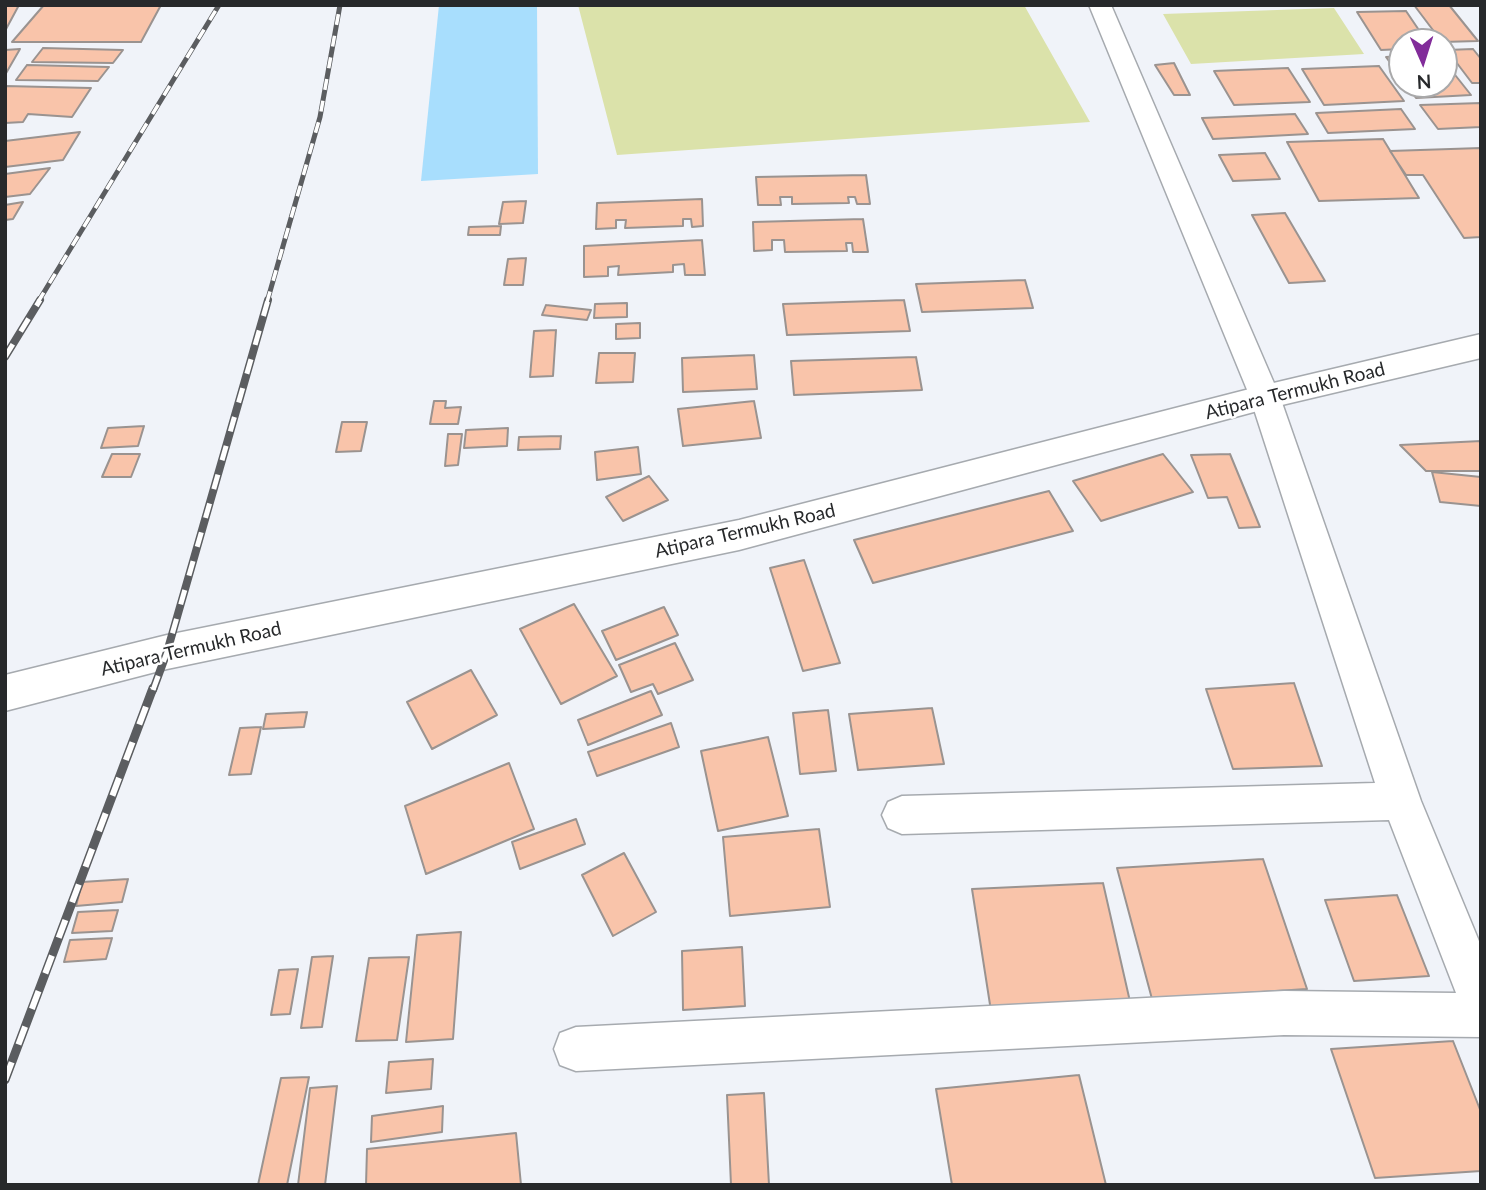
<!DOCTYPE html>
<html>
<head>
<meta charset="utf-8">
<style>
	body { margin:0 }
	#map { position:relative; width:1486px; height:1190px; overflow:hidden; background:#f0f3f9; font-family:Lato,sans-serif }
	canvas { display:block }
	.frame { position:absolute; inset:0; border:7px solid #27292b; pointer-events:none }
	.north { position:absolute; left:1388px; top:28px; width:70px; height:70px; box-sizing:border-box; background:#fff; border:2px solid #a9a9aa; border-radius:50%; rotate:177deg; font-size:19px; font-weight:700; line-height:28px; text-align:center; color:#27292b }
	.north::after { content:''; display:block; margin:auto; width:24px; height:32px; background:#822c9a; clip-path:polygon(50% 0,100% 100%,50% 72%,0 100%) }
</style>
</head>
<body>
<div id="map">
<canvas width="1486" height="1190"></canvas>
<div class="frame"></div>
<div class="north">N</div>
</div>
<script>
const c = document.querySelector('canvas').getContext('2d');
c.lineJoin = 'round';
function fillPath(path, color) { c.fillStyle = color; c.fill(path, 'evenodd'); }
const toPath = rows => new Path2D(rows.map(r => 'M' + r).join(''));
function strokePath(path, color, width, dash) { c.strokeStyle = color; c.lineWidth = width; c.lineCap = dash ? 'butt' : 'round'; c.setLineDash(dash || []); c.stroke(path); }
function label(font, color, halo, rows, align = 'center') {
  c.font = font + ' Lato,sans-serif'; c.lineWidth = 5; c.setLineDash([]); c.textBaseline = 'middle'; c.strokeStyle = halo; c.fillStyle = color; for (const [text, x, y, turn = 0] of rows) {
    c.save(); c.translate(x, y); c.rotate((+turn || 0) * Math.PI / 180); c.textAlign = isNaN(turn) ? turn : align; if (halo) c.strokeText(text, 0, 0); c.fillText(text, 0, 0); c.restore();
  }
}
fillPath(toPath([
	[578,5,1024,5,1090,122,617,155],
	[1334,8,1364,54,1191,64,1163,14]
]), '#dbe2aa');
fillPath(toPath([
	[439,5,537,5,538,174,421,181]
]), '#a8defd');
const building = toPath([
	[19,5,5,31,5,6,19,5],
	[44,5,161,5,141,42,12,42,44,5],
	[1414,5,1449,5,1478,41,1442,42,1414,5],
	[1406,11,1427,42,1402,42,1402,49,1381,50,1357,12,1406,11],
	[43,48,123,50,113,63,32,62,43,48],
	[20,49,5,75,5,50,20,49],
	[1473,49,1481,59,1481,83,1472,83,1447,50,1473,49],
	[1402,56,1402,79,1386,57,1402,56],
	[1444,61,1471,95,1416,98,1406,84,1444,84,1444,61],
	[1174,63,1190,95,1174,95,1155,65,1174,63],
	[27,65,109,67,98,81,16,80,27,65],
	[1379,66,1404,101,1324,105,1302,69,1379,66],
	[1288,68,1310,102,1234,105,1214,71,1288,68],
	[5,86,91,88,72,117,28,114,23,122,5,123,5,86],
	[1481,103,1481,127,1438,129,1420,105,1481,103],
	[1401,109,1415,129,1328,133,1316,113,1401,109],
	[1295,114,1308,134,1213,139,1202,118,1295,114],
	[80,132,63,160,5,167,5,141,80,132],
	[1383,139,1419,198,1319,201,1287,142,1383,139],
	[1481,148,1481,237,1464,238,1423,175,1406,175,1390,151,1481,148],
	[1265,153,1280,179,1233,181,1219,155,1265,153],
	[50,168,30,194,5,197,5,174,50,168],
	[866,175,870,204,857,204,855,197,848,197,849,203,792,204,792,197,780,197,781,205,758,205,756,177,866,175],
	[702,199,703,226,692,227,691,219,683,219,683,226,625,228,626,220,616,220,616,228,596,229,597,203,702,199],
	[526,201,523,223,499,224,503,202,526,201],
	[23,202,13,219,5,220,5,205,23,202],
	[1285,213,1325,281,1289,283,1252,215,1285,213],
	[863,219,868,252,853,252,852,243,846,243,847,251,785,252,784,240,772,240,772,250,754,251,753,222,863,219],
	[501,226,500,235,468,235,469,227,501,226],
	[702,240,705,275,685,275,684,264,673,265,673,272,618,275,619,266,608,267,608,276,584,277,584,246,702,240],
	[526,258,523,285,504,285,508,259,526,258],
	[1025,280,1033,308,922,312,916,284,1025,280],
	[904,300,910,331,787,335,783,304,904,300],
	[627,303,627,317,594,318,595,304,627,303],
	[546,305,591,310,587,320,542,315,546,305],
	[640,323,640,338,616,339,616,324,640,323],
	[556,330,553,376,530,377,534,331,556,330],
	[599,353,635,353,633,382,596,383,599,353],
	[754,355,757,389,683,392,682,358,754,355],
	[916,357,922,390,794,395,791,361,916,357],
	[434,401,446,401,445,408,461,407,458,424,430,424,434,401],
	[754,401,761,438,683,446,678,409,754,401],
	[342,422,367,422,361,451,336,452,342,422],
	[144,426,138,446,101,448,108,428,144,426],
	[508,428,507,446,464,448,466,430,508,428],
	[448,434,462,434,458,465,445,466,448,434],
	[561,436,560,449,518,450,519,437,561,436],
	[1481,441,1481,471,1426,471,1400,445,1481,441],
	[638,447,641,474,597,480,595,452,638,447],
	[112,454,140,454,131,477,102,477,112,454],
	[1163,454,1193,492,1101,521,1073,481,1163,454],
	[1230,454,1260,527,1239,528,1227,497,1208,498,1191,455,1230,454],
	[1432,472,1481,477,1481,506,1440,502,1432,472],
	[649,476,668,500,623,521,606,497,649,476],
	[1049,491,1073,531,873,583,854,540,1049,491],
	[804,560,840,663,803,671,770,568,804,560],
	[574,604,617,676,561,704,520,629,574,604],
	[664,607,678,635,616,660,602,631,664,607],
	[675,643,693,680,658,694,653,684,631,692,619,665,675,643],
	[471,670,497,715,432,749,407,702,471,670],
	[1294,683,1322,766,1233,769,1206,689,1294,683],
	[651,691,662,715,588,745,578,720,651,691],
	[932,708,944,764,858,770,849,714,932,708],
	[828,710,836,771,800,774,793,713,828,710],
	[307,712,304,727,263,729,266,714,307,712],
	[671,723,679,747,597,776,588,752,671,723],
	[261,727,251,774,229,775,240,728,261,727],
	[768,737,788,816,718,831,701,751,768,737],
	[509,763,534,829,426,874,405,806,509,763],
	[576,819,585,844,520,869,512,842,576,819],
	[819,829,830,907,730,916,723,837,819,829],
	[624,853,656,912,613,936,582,875,624,853],
	[1263,859,1307,989,1152,999,1117,868,1263,859],
	[128,879,122,902,76,906,82,882,128,879],
	[1103,883,1131,1006,991,1011,972,889,1103,883],
	[1397,895,1429,976,1354,981,1325,900,1397,895],
	[118,910,112,931,72,933,78,912,118,910],
	[461,932,453,1039,406,1042,417,935,461,932],
	[112,938,106,959,64,962,70,940,112,938],
	[742,947,745,1006,683,1010,682,951,742,947],
	[333,956,322,1027,301,1028,312,957,333,956],
	[409,957,397,1040,356,1041,369,958,409,957],
	[298,969,290,1014,271,1015,279,970,298,969],
	[1453,1041,1481,1112,1481,1171,1375,1178,1331,1049,1453,1041],
	[433,1059,431,1089,386,1093,389,1062,433,1059],
	[1079,1075,1106,1185,952,1185,936,1089,1079,1075],
	[309,1077,287,1185,258,1185,281,1078,309,1077],
	[337,1086,325,1185,298,1185,310,1088,337,1086],
	[764,1093,769,1185,731,1185,727,1095,764,1093],
	[443,1106,442,1132,371,1142,372,1116,443,1106],
	[516,1133,521,1185,366,1185,367,1149,516,1133]
]);
fillPath(building, '#f9c4aa');
strokePath(building, '#9a9390', 2);
const street = toPath([
	[1089,5,1111,5,1280,397,1421,801,1481,946,1481,1037,1284,1035,576,1071,560,1065,554,1049,560,1033,576,1027,1284,991,1456,993,1389,820,902,834,888,828,882,815,888,802,902,796,1375,783,1250,397,1089,5]
]);
const secondary = toPath([
	[1481,334,1481,358,1265,409,739,550,167,669,5,711,5,675,167,635,739,520,1265,385,1481,334]
]);
strokePath(street, '#a6aaaf', 3);
strokePath(secondary, '#a6aaaf', 3);
fillPath(street, '#fff');
fillPath(secondary, '#fff');
const railFar2 = toPath([
	[38,302,219,5],
	[267,302,320,117,340,5]
]);
const railFar1 = toPath([
	[5,357,40,300],
	[153,690,167,652,268,300]
]);
const rail = toPath([
	[5,1080,153,688]
]);
strokePath(railFar2, '#5b5d60', 5);
strokePath(railFar1, '#5b5d60', 8);
strokePath(rail, '#5b5d60', 9);
strokePath(railFar2, '#fff', 3.5, [11]);
strokePath(railFar1, '#fff', 5, [15]);
strokePath(rail, '#fff', 6, [19]);
label('19px', '#27292b', '#fff', [
	["Atipara Termukh Road",1295,391,-14],
	["Atipara Termukh Road",745,531,-13],
	["Atipara Termukh Road",191,649,-13]
]);
</script>
</body>
</html>
